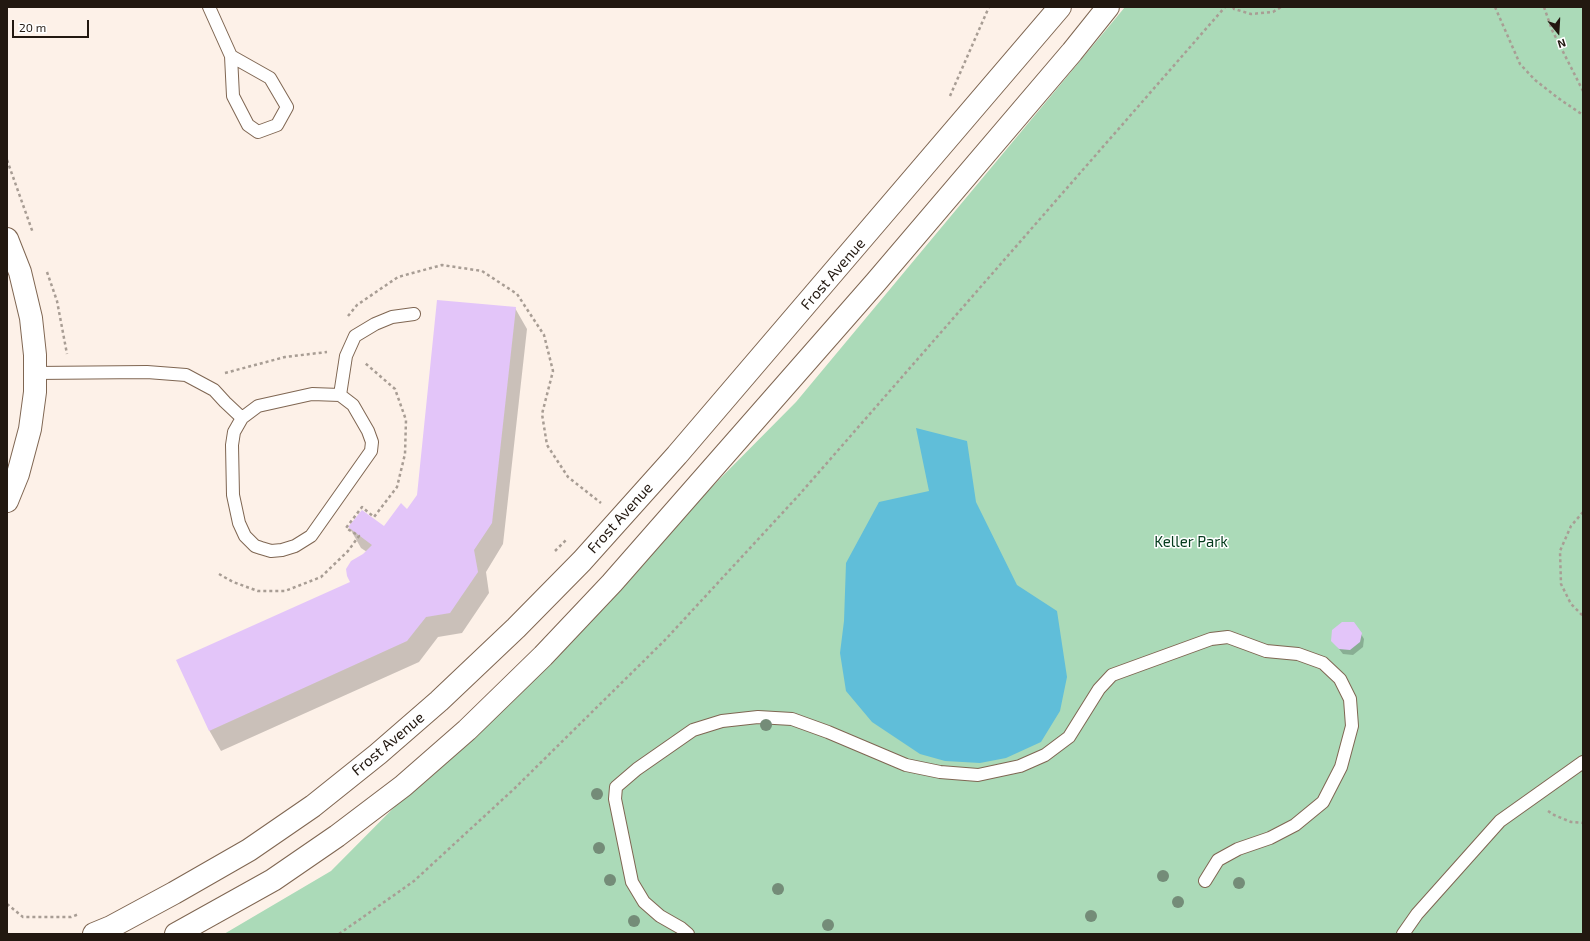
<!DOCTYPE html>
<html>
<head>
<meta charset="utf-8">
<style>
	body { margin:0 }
	#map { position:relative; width:1590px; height:941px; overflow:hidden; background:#fdf1e8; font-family:"Exo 2",sans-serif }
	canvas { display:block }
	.frame { position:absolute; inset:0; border:8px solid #221810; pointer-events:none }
	.north { position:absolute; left:1538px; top:12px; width:40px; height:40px; -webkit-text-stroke:3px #fff; paint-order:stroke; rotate:162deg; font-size:11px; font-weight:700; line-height:16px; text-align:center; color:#221810 }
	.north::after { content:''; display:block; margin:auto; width:14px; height:18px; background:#221810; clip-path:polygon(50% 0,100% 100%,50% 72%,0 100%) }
	.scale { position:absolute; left:12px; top:20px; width:77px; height:18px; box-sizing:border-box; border:2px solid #221810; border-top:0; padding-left:5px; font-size:12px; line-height:14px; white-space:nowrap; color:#221810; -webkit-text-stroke:3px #fff; paint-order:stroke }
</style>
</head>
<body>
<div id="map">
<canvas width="1590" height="941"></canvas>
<div class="frame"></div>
<div class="north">N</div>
<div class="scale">20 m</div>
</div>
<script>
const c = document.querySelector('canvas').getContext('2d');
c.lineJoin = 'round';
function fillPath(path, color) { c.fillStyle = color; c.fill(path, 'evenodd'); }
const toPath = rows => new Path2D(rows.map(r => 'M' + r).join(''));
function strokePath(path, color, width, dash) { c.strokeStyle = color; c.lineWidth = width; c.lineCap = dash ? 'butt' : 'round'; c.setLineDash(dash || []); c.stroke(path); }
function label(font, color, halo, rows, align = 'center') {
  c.font = font + ' "Exo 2",sans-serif'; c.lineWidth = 3; c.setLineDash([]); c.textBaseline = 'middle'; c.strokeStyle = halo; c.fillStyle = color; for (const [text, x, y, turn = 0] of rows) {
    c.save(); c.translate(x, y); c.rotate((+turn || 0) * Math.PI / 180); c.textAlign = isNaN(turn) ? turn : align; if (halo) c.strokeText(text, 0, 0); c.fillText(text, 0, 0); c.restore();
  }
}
fillPath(toPath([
	[1125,7,1583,7,1583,934,224,934,331,871,796,402]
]), '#abdab8');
fillPath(toPath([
	[916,428,967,441,976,502,1017,585,1057,611,1067,677,1060,711,1041,742,1006,758,980,763,945,761,920,754,872,722,846,691,840,653,844,621,846,563,879,502,929,491]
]), '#60bed9');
fillPath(toPath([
	[515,308,527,329,503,544,486,572,489,593,462,633,438,637,419,662,221,751,209,730,352,583,367,552,361,548,349,527,384,528,407,510,418,496],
	[1361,634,1364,639,1363,647,1353,655,1343,654,1332,640]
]), '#0003');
fillPath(toPath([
	[437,300,516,307,492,523,474,550,478,572,450,613,426,617,407,641,209,731,176,660,350,582,347,576,346,569,351,561,363,554,372,545,348,527,362,510,384,526,401,503,407,509,417,495],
	[1342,622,1354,622,1362,633,1360,642,1350,650,1339,649,1331,641,1332,630]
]), '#e3c5f9');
const lane = toPath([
	[209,7,231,56,233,96,248,125,258,132,277,125,287,107,270,78,231,56],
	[35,373,147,372,186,375,214,390,225,402,242,418],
	[312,394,340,395,353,405,368,431,372,442,371,451,311,536,295,546,282,550,271,551,261,548,255,546,245,536,239,523,233,495,232,445,234,432,242,418,258,406,312,394],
	[340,395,346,356,355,336,375,324,392,317,414,314],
	[688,934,681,928,660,916,644,902,632,882,615,799,616,787,637,769,693,730,722,721,758,717,792,719,828,732,906,765,940,772,978,775,1020,766,1045,755,1069,737,1099,689,1112,675,1211,639,1228,637,1266,651,1298,654,1323,663,1340,679,1350,699,1352,726,1341,767,1323,802,1295,825,1270,838,1238,849,1218,860,1205,881],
	[1403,934,1417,914,1500,821,1583,762]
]);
const secondary = toPath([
	[7,239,20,272,31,318,35,355,35,392,30,429,18,474,7,501],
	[94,934,111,927,174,893,249,850,313,806,378,754,439,701,516,628,582,561,677,455,1060,7],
	[176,934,273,880,337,836,403,786,467,730,543,656,612,583,876,282,1072,52,1108,7]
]);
strokePath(lane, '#7f6652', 14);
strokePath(secondary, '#7f6652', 24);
strokePath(toPath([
	[1233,7,1234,9,1251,14,1273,12,1281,7],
	[1495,7,1520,64,1535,80,1558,98,1583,115],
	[1544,7,1552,30,1583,91],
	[950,96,989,7],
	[7,160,33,233],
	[47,272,57,301,67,354],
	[348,316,357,305,398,277,442,265,482,271,517,294,544,335,553,371,542,414,547,445,568,477,601,503],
	[225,373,285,357,327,352],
	[1583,512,1571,526,1560,551,1561,584,1571,604,1583,616],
	[555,551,566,540],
	[219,574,233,582,258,591,285,591,321,577,348,551,359,536,346,528,362,507,374,517,397,487,405,454,406,420,395,389,365,363],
	[1548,811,1554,815,1571,822,1583,823],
	[7,904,23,917,71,917,79,914],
	[339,934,414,881,515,788,665,640,799,495,1225,7]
]), '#a89d94', 2.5, [3, 3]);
strokePath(lane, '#fff', 12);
strokePath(secondary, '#fff', 22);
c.fillStyle = '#748c78';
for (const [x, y] of [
	[766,725],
	[597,794],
	[599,848],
	[1163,876],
	[610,880],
	[1239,883],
	[778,889],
	[1178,902],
	[1091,916],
	[634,921],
	[828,925]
]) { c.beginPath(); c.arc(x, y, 6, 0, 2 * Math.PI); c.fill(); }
label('15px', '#221810', '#fff', [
	["Frost Avenue",833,274,-49],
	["Frost Avenue",620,518,-48],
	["Frost Avenue",388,744,-40]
]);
label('15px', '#033a1c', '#fff', [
	["Keller Park",1191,542]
]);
</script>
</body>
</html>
